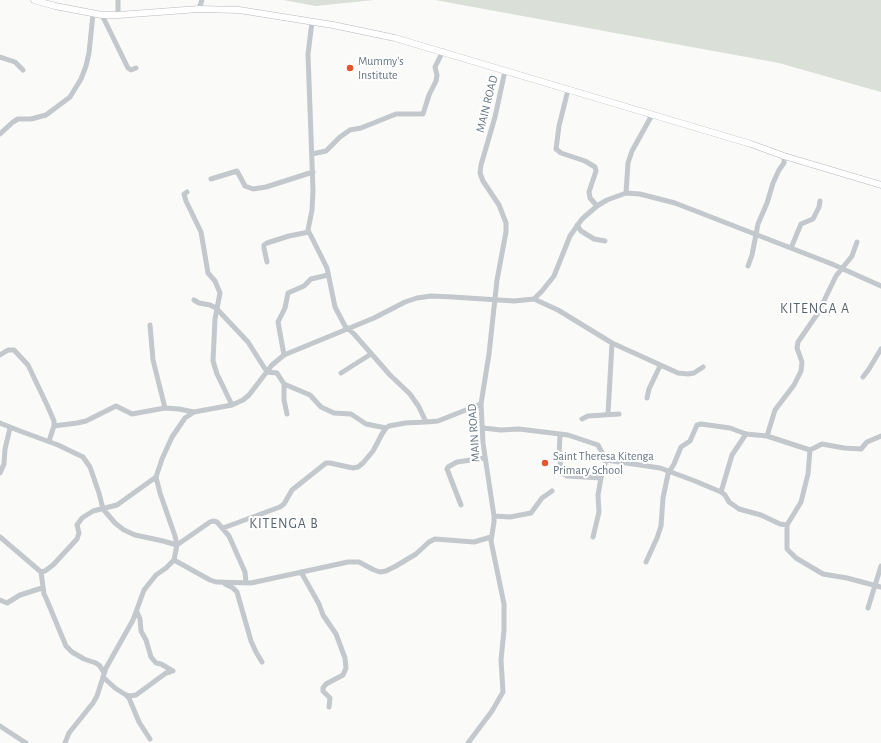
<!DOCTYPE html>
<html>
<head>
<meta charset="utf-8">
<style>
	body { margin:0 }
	canvas { display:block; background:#fafaf8 }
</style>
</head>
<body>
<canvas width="881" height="743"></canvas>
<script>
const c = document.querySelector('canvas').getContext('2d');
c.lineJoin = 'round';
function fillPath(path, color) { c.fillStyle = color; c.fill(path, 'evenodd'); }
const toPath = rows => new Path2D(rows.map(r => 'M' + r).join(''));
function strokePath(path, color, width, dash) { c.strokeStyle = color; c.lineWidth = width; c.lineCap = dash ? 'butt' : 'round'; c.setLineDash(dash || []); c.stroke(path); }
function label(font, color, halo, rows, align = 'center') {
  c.font = font + ' "Alegreya Sans",sans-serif'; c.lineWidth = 4; c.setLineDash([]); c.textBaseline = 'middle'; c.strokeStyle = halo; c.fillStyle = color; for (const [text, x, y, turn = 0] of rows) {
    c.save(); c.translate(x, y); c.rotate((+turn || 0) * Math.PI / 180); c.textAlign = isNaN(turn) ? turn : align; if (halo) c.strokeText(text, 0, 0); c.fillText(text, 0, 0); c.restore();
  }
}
fillPath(toPath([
	[283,0,374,0,316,6],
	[435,0,881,0,881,92,779,63]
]), '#dadfd7');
const major = toPath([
	[34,0,55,6,102,15,118,15,199,9,239,10,333,25,395,38,751,144,784,156,881,185]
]);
strokePath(major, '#b5babe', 7);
strokePath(toPath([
	[199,9,202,0],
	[102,15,128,68,131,70,136,68],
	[118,15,118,0],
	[312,22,308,54,313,191,312,210,308,230,327,268,335,307,345,326,354,334,390,375,410,394,419,407,426,422,438,421,481,404],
	[0,57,15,62,23,70],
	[568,90,559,126,556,149,561,153,585,161,595,167,596,171,589,192,590,198,597,206],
	[0,134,13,122,18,119,31,119,46,115,70,97,81,79,86,66,89,53,93,14],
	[312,154,326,151,340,137,350,130,361,128,396,114,423,114,429,95,436,81,437,75,435,67,443,51],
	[211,179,237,171,245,186,253,189,266,187,313,172],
	[187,192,184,194,186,201,201,232,208,273,215,281,220,293,215,319,213,361,217,374,232,405],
	[626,193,628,163,632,151,652,115],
	[577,225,581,231,594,239,605,241],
	[791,248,801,224,813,219,819,207,820,201],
	[267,262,264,248,264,245,267,243,289,236,309,232],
	[748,266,752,255,758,224,767,203,773,183,779,170,784,163,784,156],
	[534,299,558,310,612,343,678,373,688,374,694,373,703,367],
	[194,300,199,303,210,305,216,308,248,342,267,372,277,373,284,384,310,395,321,407,334,413,351,414,366,424,386,428],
	[150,325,153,360,165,408],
	[0,355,8,350,14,350,28,365,48,407,54,421,54,426,49,441],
	[284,355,278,322,285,308,288,293,304,286,311,279,328,275],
	[341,373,371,354],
	[863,377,869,369,881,349],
	[284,384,284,400,287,414],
	[647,398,649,389,660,366],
	[608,414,612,343],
	[582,419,588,416,619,414],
	[0,423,20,431,58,445,83,457,90,467,99,493,103,509,115,523,124,530,135,535,163,541,177,545,210,522,213,521,217,522,229,536,245,572,246,583],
	[54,426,77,423,86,421,116,406,132,414,165,408,179,409,194,412],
	[483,428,501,430,519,429,568,435,598,445,606,460,601,478,598,495,599,512,593,537],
	[560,435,559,456,562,473,567,476,601,478],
	[767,436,775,410,794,385,801,371,802,362,797,348,798,342,818,313,836,276,852,256,857,242],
	[810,450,822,444,844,448,861,449,867,442,881,436],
	[606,460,660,468,695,481,721,492,725,495,729,502,739,509,761,515,780,524,787,525],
	[0,473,4,464,5,449,10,428],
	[721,492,732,455,746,434],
	[461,505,447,469,448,467,457,462,485,458],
	[494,516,510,517,531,513,542,498,552,491],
	[223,528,280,507,284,504,292,490,326,463,330,463,353,468,358,467,363,463,373,451,382,434,386,428,389,426,405,423,426,422],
	[0,537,41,572],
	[174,560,210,580,216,582,251,583,348,562,359,562,374,570,380,572,386,571,396,566,416,554,429,542,435,539,474,542,491,537],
	[646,562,657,538,661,526,663,498,668,474,674,464,681,447,690,441,697,425,701,424,730,428,746,434,767,436,810,450,808,474,801,502,787,525,787,549,796,558,823,574,847,578,881,587],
	[41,572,45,571,53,565,77,539,79,533,77,525,82,518,93,511,117,505,156,477],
	[41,572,44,594,46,598,66,646,72,652,84,659,96,663,100,666,104,673],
	[301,572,319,604,323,615,336,634,345,658,346,668,343,675,326,684,323,688,323,691,330,698,329,707],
	[225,584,233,588,237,592,251,641,256,652,262,662],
	[0,600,7,603,20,595,42,588],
	[868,608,881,566],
	[137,612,140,619,141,631,146,640,151,657,156,663,161,664,173,671],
	[103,677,115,688,126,695,130,696,136,695,166,673,170,672],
	[126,695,129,698,139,722,150,739],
	[0,726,26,743],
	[65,743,69,733,93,703,97,696,106,668,133,620,144,590,156,575,166,568,174,560,177,545,175,536,160,493,156,477,162,459,172,437,185,418,194,412,232,405,243,400,249,395,272,365,284,355,374,318,405,302,417,298,431,296,453,297,514,301,534,299,542,291,554,276,570,236,582,219,597,206,607,200,626,193,640,194,675,203,832,264,881,286],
	[468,743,492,711,503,692,501,660,504,630,504,604,491,541,494,522,494,516,483,443,481,404,489,354,497,280,506,232,506,223,499,205,483,181,480,173,481,165,495,117,505,71]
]), '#c3c8cc', 5);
strokePath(major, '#fff', 6);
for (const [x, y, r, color] of [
	[350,68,4,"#e4572e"],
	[545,463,4,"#e4572e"]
]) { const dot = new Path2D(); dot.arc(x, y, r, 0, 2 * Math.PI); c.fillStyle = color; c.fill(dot); strokePath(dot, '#fff', 1.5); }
label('12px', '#657683', '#fff', [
	["Mummy's",358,61],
	["Institute",358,75],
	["Saint Theresa Kitenga",553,456],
	["Primary School",553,470]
], 'left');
label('12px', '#657683', '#fff', [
	["MAIN ROAD",487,104,-76],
	["MAIN ROAD",474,433,-94]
]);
c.letterSpacing = '1px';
label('14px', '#57646e', '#fff', [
	["KITENGA A",815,309],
	["KITENGA B",284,524]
]);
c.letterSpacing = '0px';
</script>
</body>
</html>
